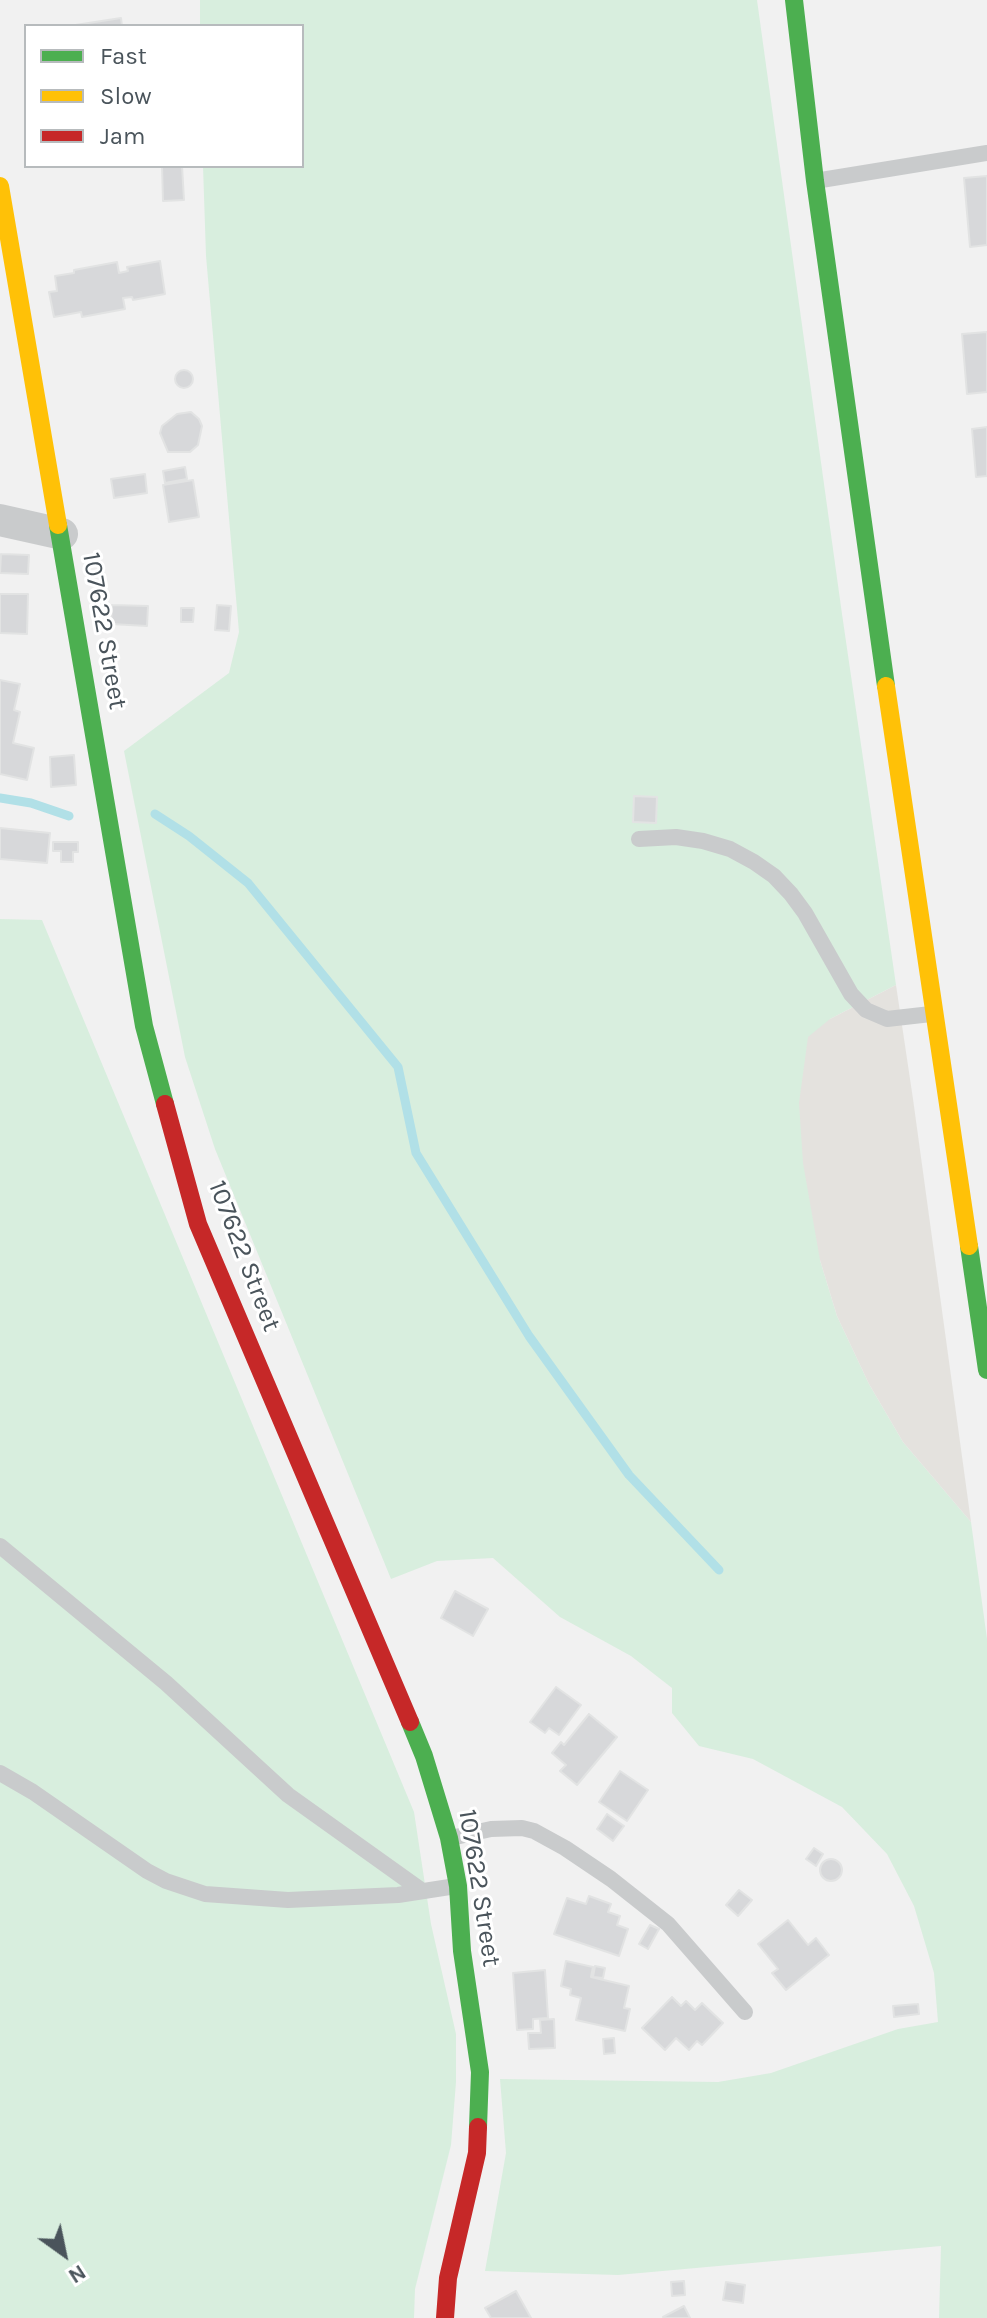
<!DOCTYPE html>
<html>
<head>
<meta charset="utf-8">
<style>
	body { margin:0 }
	#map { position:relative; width:987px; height:2318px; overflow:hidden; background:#f1f1f1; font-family:Karla,sans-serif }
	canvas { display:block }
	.legend { position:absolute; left:24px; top:24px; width:280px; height:144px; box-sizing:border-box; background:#fff; border:2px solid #b7bbbd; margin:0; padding:10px 14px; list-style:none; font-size:24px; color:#4a545b }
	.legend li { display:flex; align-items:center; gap:16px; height:40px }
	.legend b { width:40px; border:2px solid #b7bbbd }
	.north { position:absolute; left:24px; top:2214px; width:80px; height:80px; -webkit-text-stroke:6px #fff; paint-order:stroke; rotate:147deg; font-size:22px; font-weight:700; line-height:32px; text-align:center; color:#4a545b }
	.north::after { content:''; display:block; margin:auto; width:28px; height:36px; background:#4a545b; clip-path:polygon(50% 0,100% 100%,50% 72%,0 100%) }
</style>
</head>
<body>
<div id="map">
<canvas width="987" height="2318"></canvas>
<ul class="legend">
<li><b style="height:10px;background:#4caf50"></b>Fast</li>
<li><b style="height:10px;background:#ffc107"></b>Slow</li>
<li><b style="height:10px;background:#c62828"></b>Jam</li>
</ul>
<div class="north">N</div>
</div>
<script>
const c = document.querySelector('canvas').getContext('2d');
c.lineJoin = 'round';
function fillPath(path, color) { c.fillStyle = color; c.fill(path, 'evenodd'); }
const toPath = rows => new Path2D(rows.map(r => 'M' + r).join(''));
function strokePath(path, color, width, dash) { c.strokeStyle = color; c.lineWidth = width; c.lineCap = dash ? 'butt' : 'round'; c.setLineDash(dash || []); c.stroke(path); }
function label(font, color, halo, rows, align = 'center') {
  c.font = font + ' Karla,sans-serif'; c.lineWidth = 6; c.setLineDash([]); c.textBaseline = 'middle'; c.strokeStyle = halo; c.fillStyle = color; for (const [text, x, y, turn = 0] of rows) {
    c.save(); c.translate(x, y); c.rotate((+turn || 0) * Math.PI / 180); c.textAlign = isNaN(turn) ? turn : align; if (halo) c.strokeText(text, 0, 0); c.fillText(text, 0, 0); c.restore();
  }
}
fillPath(toPath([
	[200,0,757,0,842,614,896,985,830,1019,820,1260,837,1316,869,1384,903,1442,971,1522,987,1639,987,2318,939,2318,941,2246,618,2275,485,2271,506,2153,500,2079,718,2082,771,2073,898,2029,938,2022,934,1973,914,1906,887,1854,842,1807,753,1759,699,1746,672,1713,672,1688,631,1656,560,1617,493,1558,437,1561,391,1579,215,1149,185,1057,124,751,229,673,239,632,206,256,203,166,302,166,302,26,200,26],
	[0,919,42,920,414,1812,431,1924,456,2034,456,2082,451,2145,415,2289,414,2318,0,2318]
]), '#d8eede');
fillPath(toPath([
	[896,985,913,1099,971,1522,903,1442,869,1384,837,1316,820,1260,803,1163,799,1103,808,1037,830,1019]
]), '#e4e2de');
strokePath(toPath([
	[0,798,31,803,69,816],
	[155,814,189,836,248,883,398,1067,416,1153,529,1336,629,1475,719,1570]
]), '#b1e0e7', 9);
const building = toPath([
	[121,18,122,26,69,26,121,18],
	[162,166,182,166,184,200,163,201,162,166],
	[987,176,987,245,970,247,964,178,987,176],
	[160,261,165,294,133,300,132,297,123,298,125,309,82,317,81,312,54,317,49,292,57,291,55,276,74,273,74,270,117,262,119,273,128,271,127,267,160,261],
	[987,332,987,392,967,394,962,334,987,332],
	'175 379a9 9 0 1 1 18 0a9 9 0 1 1-18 0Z',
	[191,412,199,419,202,426,198,445,190,452,168,452,160,433,162,426,177,414,191,412],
	[987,427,987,476,976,477,972,429,987,427],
	[185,467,187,479,165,483,163,471,185,467],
	[145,474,147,493,114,498,111,479,145,474],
	[193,480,199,517,169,522,163,485,193,480],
	[1,554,29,555,28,574,0,573,1,554],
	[0,594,28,594,27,634,0,633,0,594],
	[112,605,148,606,147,626,111,624,112,605],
	[217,605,231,606,229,631,215,630,217,605],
	[181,608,194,608,193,622,181,622,181,608],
	[0,680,20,684,14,710,20,712,13,743,34,748,27,780,0,774,0,680],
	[74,755,76,785,51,787,50,757,74,755],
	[634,796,657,797,656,823,633,822,634,796],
	[0,828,50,833,47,863,0,859,0,828],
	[53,842,78,842,78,852,73,852,73,862,61,862,61,851,53,851,53,842],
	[455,1591,488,1609,473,1636,441,1618,455,1591],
	[556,1687,581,1705,559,1735,549,1728,545,1733,530,1722,556,1687],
	[589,1714,617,1737,577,1785,560,1771,566,1765,552,1753,561,1742,564,1745,589,1714],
	[620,1771,648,1790,627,1821,599,1802,620,1771],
	[607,1814,624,1826,613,1841,597,1829,607,1814],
	[814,1848,823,1854,816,1866,806,1859,814,1848],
	'820 1870a11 11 0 1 1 22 0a11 11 0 1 1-22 0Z',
	[739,1890,752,1900,738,1916,726,1905,739,1890],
	[589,1896,611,1904,608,1912,620,1916,617,1925,628,1929,619,1956,554,1934,567,1898,586,1904,589,1896],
	[788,1920,808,1945,816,1938,829,1955,786,1990,772,1973,778,1969,758,1944,788,1920],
	[650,1925,659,1929,648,1949,639,1944,650,1925],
	[566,1961,593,1967,591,1977,629,1986,624,2008,630,2009,625,2031,576,2020,581,1998,570,1995,571,1989,561,1986,566,1961],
	[595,1966,605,1968,603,1978,593,1977,595,1966],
	[545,1970,548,2018,533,2019,533,2029,517,2030,513,1973,545,1970],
	[672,1997,681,2006,686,2001,695,2010,702,2003,723,2023,702,2045,697,2041,689,2050,676,2038,665,2050,642,2028,672,1997],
	[918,2004,919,2014,894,2017,893,2006,918,2004],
	[554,2019,555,2048,529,2049,528,2033,541,2033,540,2020,554,2019],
	[614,2038,615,2053,604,2054,603,2039,614,2038],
	[684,2281,685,2295,672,2296,671,2282,684,2281],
	[726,2282,745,2285,743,2303,723,2300,726,2282],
	[516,2291,531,2318,491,2318,485,2308,516,2291],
	[684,2306,690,2318,664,2318,663,2317,684,2306]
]);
fillPath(building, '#d7d8da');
strokePath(building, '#e2e3e3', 2);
strokePath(toPath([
	[815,181,987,153],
	[639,839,676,837,703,841,730,849,754,862,774,876,791,894,805,913,851,994,866,1010,887,1019,931,1014],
	[0,1546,166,1683,288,1795,421,1890],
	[0,1773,33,1792,147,1871,166,1881,205,1894,288,1900,398,1895,456,1886],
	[451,1838,491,1829,522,1828,534,1831,565,1848,611,1879,668,1924,745,2012]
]), '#c9cbcc', 16);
strokePath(toPath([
	[0,520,62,534]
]), '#c9cbcc', 32);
strokePath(toPath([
	[794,0,815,181,886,686],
	[58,525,144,1026,165,1104],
	[969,1246,987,1370],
	[410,1722,424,1756,449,1838,458,1886,462,1951,480,2072,478,2127]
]), '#4caf50', 18);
strokePath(toPath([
	[0,186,58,525],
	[886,686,969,1246]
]), '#ffc107', 18);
strokePath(toPath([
	[165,1104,198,1224,410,1722],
	[445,2318,448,2278,477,2153,478,2127]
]), '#c62828', 18);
label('26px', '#4a545b', '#fff', [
	["107622 Street",104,631,80],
	["107622 Street",244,1256,69],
	["107622 Street",479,1888,81]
]);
</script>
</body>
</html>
